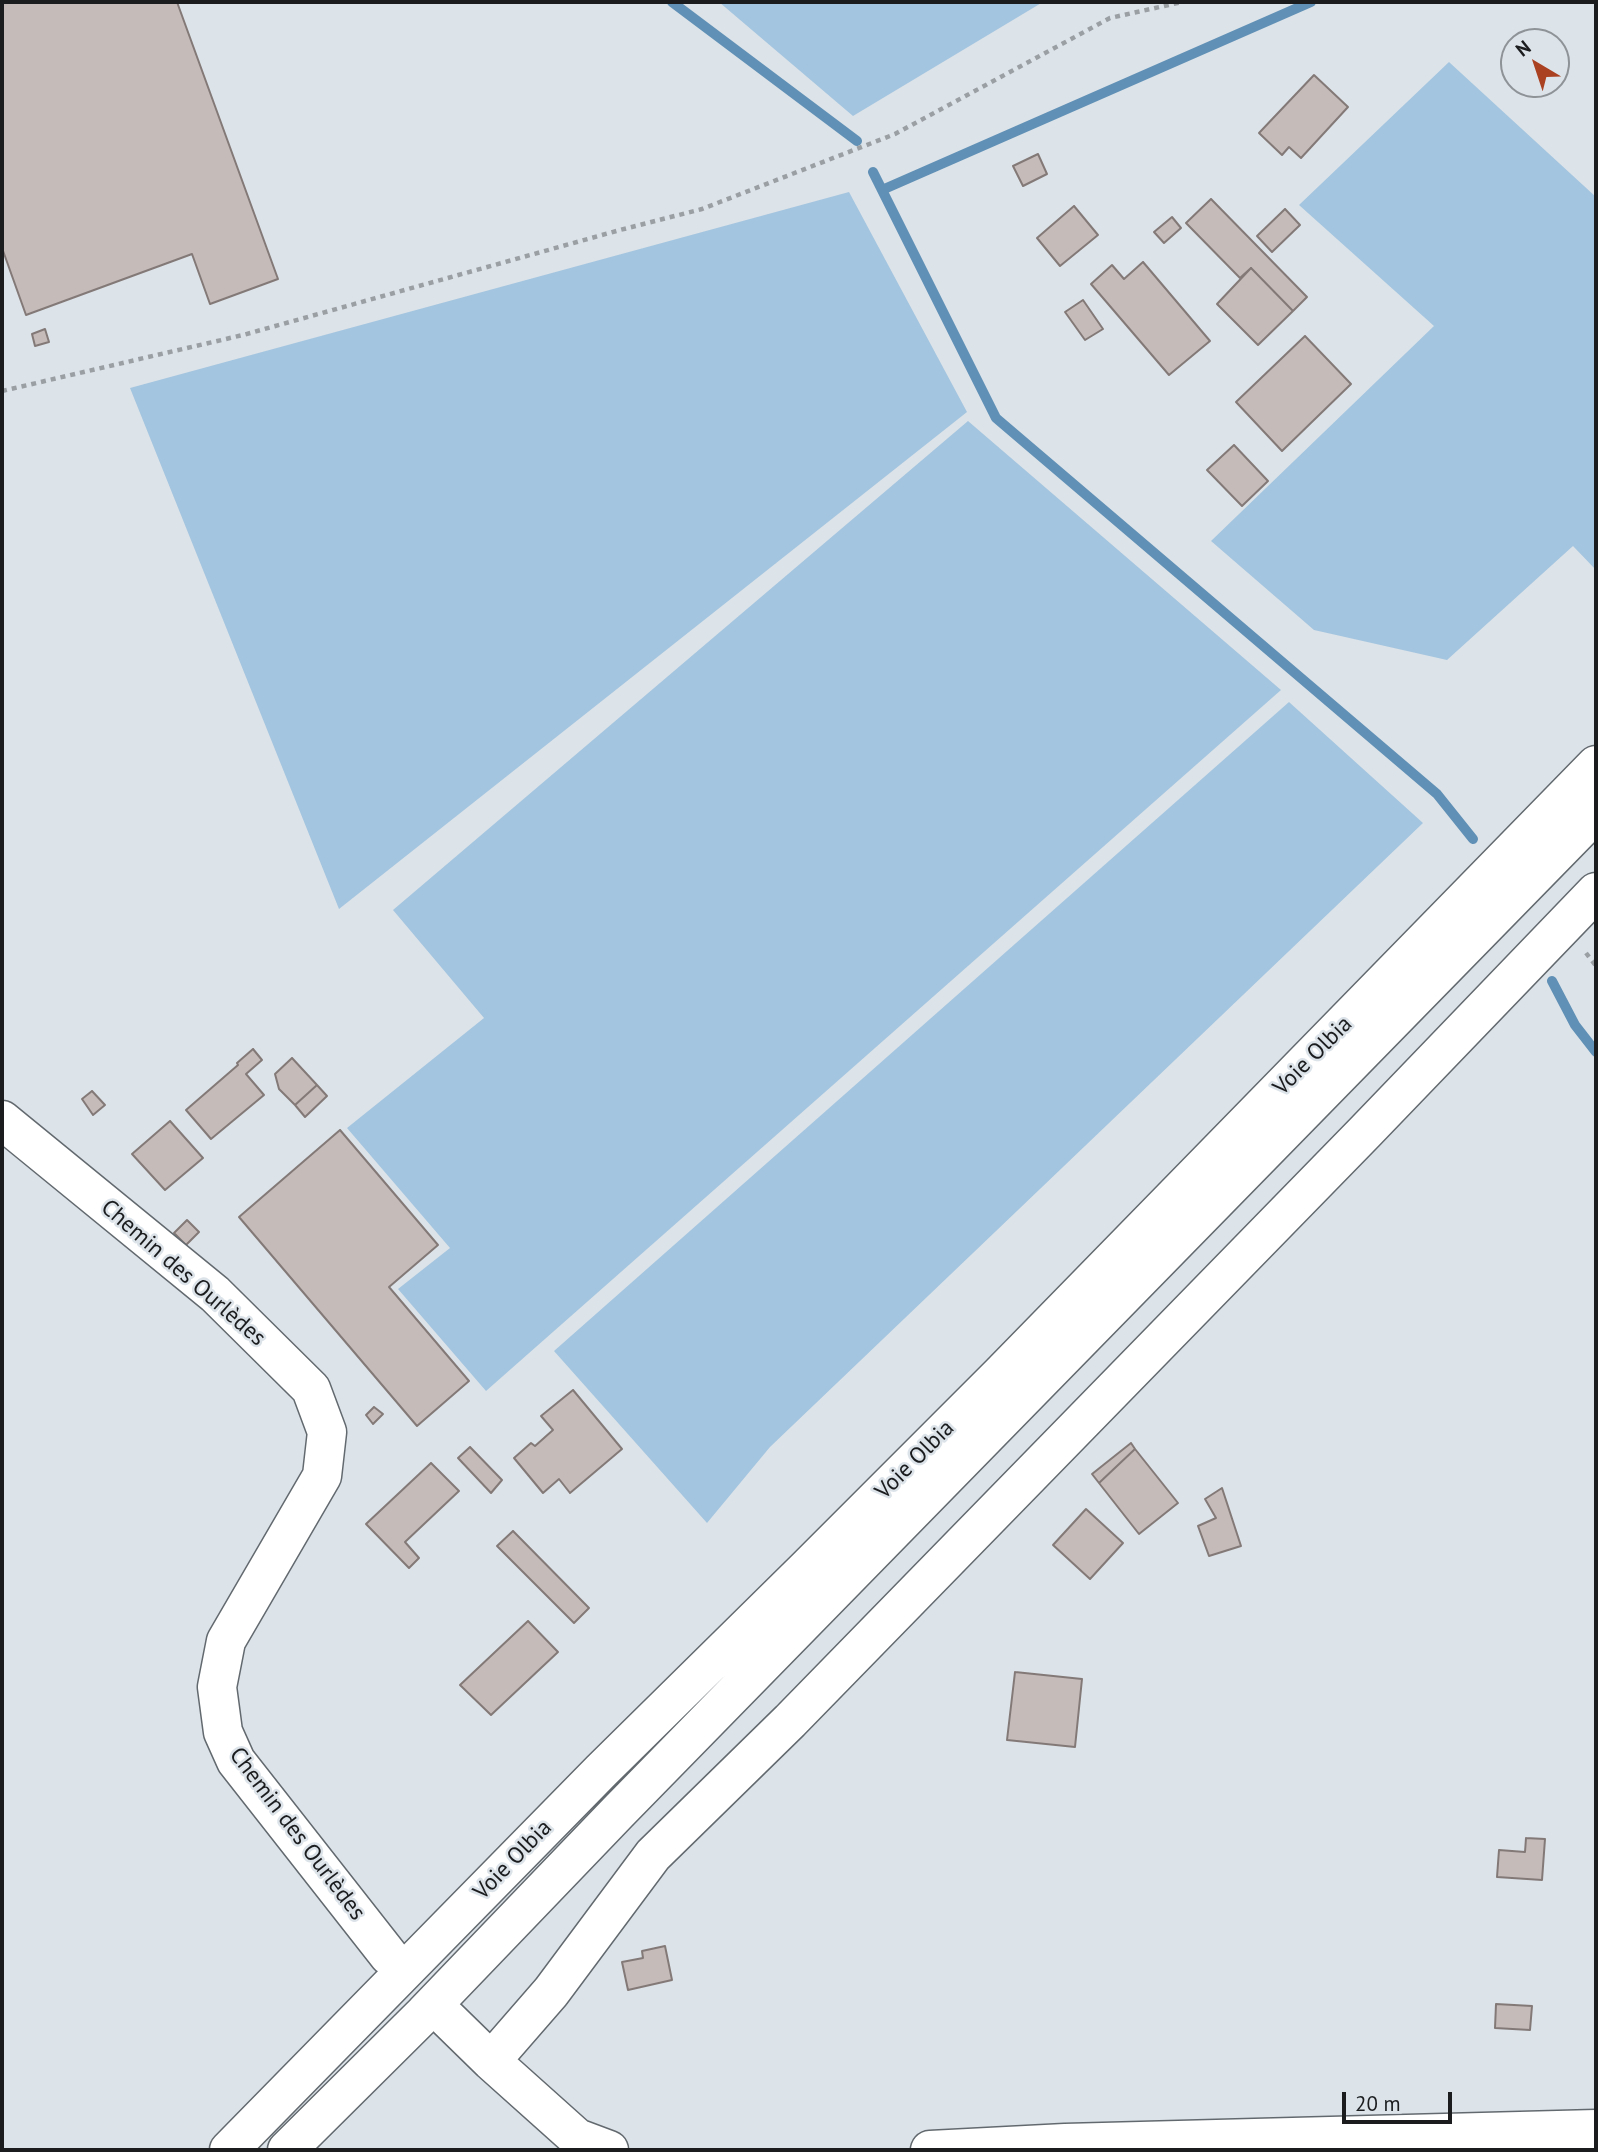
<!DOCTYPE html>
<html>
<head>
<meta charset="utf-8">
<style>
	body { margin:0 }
	#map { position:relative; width:1598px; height:2152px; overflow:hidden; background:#dce3e9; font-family:"PT Sans",sans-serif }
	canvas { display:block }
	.frame { position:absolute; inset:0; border:4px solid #1a1c1e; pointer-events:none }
	.north { position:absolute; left:1500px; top:28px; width:70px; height:70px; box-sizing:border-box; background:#dce3e9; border:2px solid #8e9398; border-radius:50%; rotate:321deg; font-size:19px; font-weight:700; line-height:28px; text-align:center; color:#1a1c1e }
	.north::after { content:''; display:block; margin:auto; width:24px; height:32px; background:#aa4222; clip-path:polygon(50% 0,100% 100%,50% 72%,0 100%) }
	.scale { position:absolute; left:1342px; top:2092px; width:110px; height:32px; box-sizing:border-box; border:4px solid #1a1c1e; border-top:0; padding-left:9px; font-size:21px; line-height:24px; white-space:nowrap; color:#1a1c1e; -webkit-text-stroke:5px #dce3e9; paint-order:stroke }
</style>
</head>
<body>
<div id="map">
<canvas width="1598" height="2152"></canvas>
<div class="frame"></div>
<div class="north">N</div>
<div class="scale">20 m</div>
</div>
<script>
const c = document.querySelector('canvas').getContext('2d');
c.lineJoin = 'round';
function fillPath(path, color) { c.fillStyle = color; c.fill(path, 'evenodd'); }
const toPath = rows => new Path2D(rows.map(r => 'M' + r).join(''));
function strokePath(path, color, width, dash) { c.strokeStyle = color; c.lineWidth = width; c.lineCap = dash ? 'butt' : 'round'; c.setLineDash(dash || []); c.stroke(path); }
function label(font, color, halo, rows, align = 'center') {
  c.font = font + ' "PT Sans",sans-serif'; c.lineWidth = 5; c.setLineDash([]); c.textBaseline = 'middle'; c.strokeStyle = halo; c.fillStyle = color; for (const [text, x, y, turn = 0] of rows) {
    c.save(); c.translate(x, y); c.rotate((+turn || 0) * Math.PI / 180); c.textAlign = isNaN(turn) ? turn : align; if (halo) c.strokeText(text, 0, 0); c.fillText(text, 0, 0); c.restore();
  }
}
fillPath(toPath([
	[719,2,1043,2,853,116],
	[1449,62,1596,197,1596,570,1573,546,1447,660,1314,630,1211,541,1434,326,1299,205],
	[849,192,967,412,339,909,130,388],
	[968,421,1281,690,486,1391,398,1289,450,1248,347,1128,484,1018,393,910],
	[1289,702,1423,823,770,1447,707,1523,554,1351]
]), '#a4c5df');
strokePath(toPath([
	[672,2,857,141],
	[873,172,996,418,1437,794,1473,839],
	[882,190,1311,2],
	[1552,981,1575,1025,1596,1052]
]), '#6090b5', 10);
const building = toPath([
	[2,2,177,2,278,279,210,304,192,254,26,315,2,248,2,2],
	[1314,75,1348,107,1301,158,1289,147,1282,155,1259,133,1314,75],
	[1038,154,1047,174,1023,186,1013,166,1038,154],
	[1211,199,1307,297,1293,311,1251,268,1240,278,1186,223,1211,199],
	[1074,206,1098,235,1060,266,1037,238,1074,206],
	[1285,209,1300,225,1272,252,1257,236,1285,209],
	[1172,217,1181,228,1164,243,1154,232,1172,217],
	[1143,262,1210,341,1169,375,1091,284,1112,265,1124,279,1143,262],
	[1251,268,1293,311,1258,345,1217,304,1251,268],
	[1083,300,1103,329,1085,340,1065,312,1083,300],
	[45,329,49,342,35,346,32,334,45,329],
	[1305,336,1351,384,1282,451,1236,402,1305,336],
	[1234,445,1268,481,1242,506,1207,470,1234,445],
	[253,1049,262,1060,246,1074,264,1095,211,1139,186,1110,238,1065,237,1063,253,1049],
	[292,1058,317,1085,295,1105,279,1089,275,1074,292,1058],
	[317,1085,327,1096,305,1117,295,1105,317,1085],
	[92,1091,105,1105,93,1115,82,1099,92,1091],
	[170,1121,203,1158,165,1190,132,1154,170,1121],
	[340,1130,438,1245,389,1287,469,1381,417,1426,239,1217,340,1130],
	[187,1220,199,1232,186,1245,174,1233,187,1220],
	[573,1390,622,1449,570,1493,559,1479,543,1493,514,1458,531,1443,535,1446,553,1430,541,1416,573,1390],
	[374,1407,383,1414,373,1424,366,1415,374,1407],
	[1131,1443,1135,1449,1099,1483,1092,1474,1131,1443],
	[470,1447,502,1480,491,1493,458,1458,470,1447],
	[1135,1449,1178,1503,1139,1534,1099,1483,1135,1449],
	[431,1463,459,1491,405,1542,419,1558,409,1568,366,1524,431,1463],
	[1222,1488,1241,1546,1209,1556,1198,1526,1216,1518,1205,1499,1222,1488],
	[1086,1509,1123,1543,1090,1579,1053,1545,1086,1509],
	[513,1531,589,1608,574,1623,497,1546,513,1531],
	[528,1621,558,1652,491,1715,460,1685,528,1621],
	[1015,1672,1082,1679,1075,1747,1007,1740,1015,1672],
	[1526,1838,1545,1839,1542,1880,1497,1877,1499,1850,1525,1852,1526,1838],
	[665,1946,672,1980,628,1990,622,1962,643,1958,642,1951,665,1946],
	[1496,2004,1532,2006,1530,2030,1495,2028,1496,2004]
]);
fillPath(building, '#c5bbb8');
strokePath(building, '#837a78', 2);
const minor = toPath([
	[2,1120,215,1294,311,1389,327,1432,322,1476,226,1641,217,1687,223,1732,236,1761,389,1956],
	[448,2019,491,2061,577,2138,609,2150],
	[491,2061,551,1992,653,1855,790,1721,1365,1132,1596,892],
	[930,2150,1065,2143,1596,2129]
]);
const highway = toPath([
	[229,2150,601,1771,807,1568,1001,1374,1596,765],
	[287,2150,424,2014,618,1812,1596,813]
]);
strokePath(minor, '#636a6f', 41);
strokePath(highway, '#636a6f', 41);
strokePath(toPath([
	[2,391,243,335,620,230,702,209,895,134,1110,18,1182,2],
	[1586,953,1596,966]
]), '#9a9fa4', 4.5, [5, 5]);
strokePath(minor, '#fff', 38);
strokePath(highway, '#fff', 38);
label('23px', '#1a1c1e', '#dce3e9', [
	["Voie Olbia",1313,1056,-45],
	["Chemin des Ourlèdes",183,1273,41],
	["Voie Olbia",915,1460,-45],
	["Chemin des Ourlèdes",297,1834,53],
	["Voie Olbia",513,1860,-46]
]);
</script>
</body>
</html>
